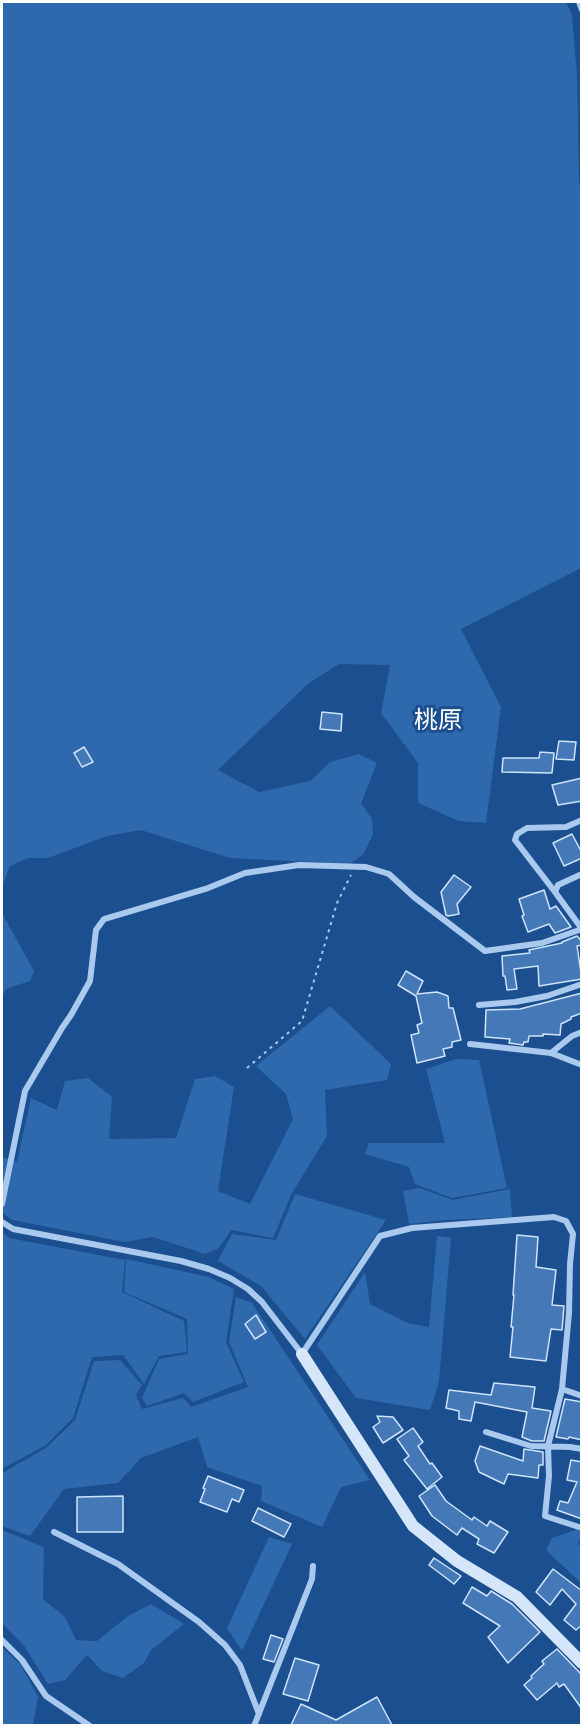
<!DOCTYPE html>
<html>
<head>
<meta charset="utf-8">
<style>
	body { margin:0 }
	#map { position:relative; width:583px; height:1727px; overflow:hidden; background:#1b4f8f; font-family:Overpass,sans-serif }
	canvas { display:block }
	.frame { position:absolute; inset:0; border:3px solid #fff; pointer-events:none }
</style>
</head>
<body>
<div id="map">
<canvas width="583" height="1727"></canvas>
<div class="frame"></div>
</div>
<script>
const c = document.querySelector('canvas').getContext('2d');
c.lineJoin = 'round';
function fillPath(path, color) { c.fillStyle = color; c.fill(path, 'evenodd'); }
const toPath = rows => new Path2D(rows.map(r => 'M' + r).join(''));
function strokePath(path, color, width, dash) { c.strokeStyle = color; c.lineWidth = width; c.lineCap = dash ? 'butt' : 'round'; c.setLineDash(dash || []); c.stroke(path); }
function label(font, color, halo, rows, align = 'center') {
  c.font = font + ' Overpass,"Noto Sans JP",sans-serif'; c.lineWidth = 6; c.setLineDash([]); c.textBaseline = 'middle'; c.strokeStyle = halo; c.fillStyle = color; for (const [text, x, y, turn = 0] of rows) {
    c.save(); c.translate(x, y); c.rotate((+turn || 0) * Math.PI / 180); c.textAlign = isNaN(turn) ? turn : align; if (halo) c.strokeText(text, 0, 0); c.fillText(text, 0, 0); c.restore();
  }
}
fillPath(toPath([
	[2,2,566,2,572,15,577,76,579,185,582,187,581,568,461,629,501,707,486,823,459,821,418,803,418,763,381,713,390,665,339,664,309,683,218,770,259,792,310,781,330,762,359,754,377,763,361,803,372,819,373,834,363,855,349,864,230,858,141,830,107,836,48,858,28,858,10,866,2,887],
	[2,913,34,971,30,981,6,989,2,997],
	[330,1006,391,1064,387,1080,325,1090,327,1136,292,1193,273,1238,231,1230,219,1248,205,1254,153,1237,125,1242,12,1220,2,1212,2,1157,17,1162,31,1098,57,1110,65,1081,88,1078,112,1097,109,1139,176,1138,195,1079,215,1076,234,1087,218,1191,250,1204,293,1119,286,1094,256,1066],
	[456,1059,479,1060,507,1188,452,1198,415,1184,409,1167,365,1154,369,1143,445,1143,426,1069],
	[419,1188,453,1200,510,1189,512,1217,446,1220,409,1224,403,1191],
	[295,1194,386,1220,305,1339,261,1286,218,1261,232,1234,276,1240],
	[2,1232,9,1238,125,1260,122,1292,184,1321,187,1352,159,1356,144,1384,123,1355,92,1357,73,1418,46,1445,2,1469],
	[437,1236,451,1238,439,1382,430,1410,356,1398,317,1345,365,1272,370,1304,408,1323,429,1327],
	[126,1259,209,1277,234,1289,226,1342,244,1382,193,1402,184,1393,147,1406,142,1398,159,1359,188,1354,187,1319,124,1292],
	[236,1297,252,1303,370,1480,341,1487,322,1527,261,1501,262,1486,207,1467,198,1437,141,1458,118,1483,64,1489,30,1536,2,1526,2,1473,46,1448,75,1420,94,1361,120,1360,142,1385,136,1395,142,1409,183,1398,191,1407,248,1387,229,1342],
	[578,1529,581,1533,578,1544,581,1548,581,1583,546,1550,552,1538],
	[2,1530,44,1547,43,1599,65,1617,76,1640,97,1641,128,1616,151,1604,184,1624,151,1650,144,1663,123,1678,102,1671,87,1655,65,1680,48,1684,25,1647,2,1623],
	[269,1537,292,1544,242,1651,227,1628],
	[2,1647,21,1665,38,1697,33,1725,2,1725]
]), '#2e69ad');
const building = toPath([
	[322,712,342,714,341,731,320,729,322,712],
	[559,741,576,742,574,760,556,759,559,741],
	[84,747,93,762,82,767,74,753,84,747],
	[540,752,554,753,552,773,502,772,503,758,539,758,540,752],
	[582,778,582,801,558,805,552,785,582,778],
	[572,834,582,853,582,858,564,866,553,843,572,834],
	[454,875,471,887,457,904,459,914,448,916,446,915,441,892,454,875],
	[544,890,550,909,556,906,571,927,555,933,549,924,528,932,522,916,524,915,519,899,544,890],
	[577,936,582,942,582,945,577,946,582,979,539,986,538,966,514,969,517,989,507,990,505,976,503,976,502,956,530,953,529,950,562,943,562,942,577,936],
	[406,971,423,981,417,994,437,992,448,996,449,1008,453,1008,461,1040,452,1042,452,1047,443,1049,445,1056,417,1063,411,1035,419,1033,417,1025,422,1023,416,996,398,985,406,971],
	[582,993,582,1013,571,1017,571,1019,561,1024,560,1035,543,1034,543,1036,529,1036,528,1042,524,1042,523,1045,509,1043,510,1039,485,1037,486,1010,520,1009,582,993],
	[517,1235,538,1237,536,1267,556,1270,552,1305,564,1306,562,1330,551,1329,546,1361,510,1357,513,1327,511,1327,514,1295,513,1295,517,1235],
	[256,1315,266,1332,255,1339,245,1324,256,1315],
	[494,1383,535,1387,532,1408,551,1411,544,1441,532,1441,522,1437,527,1412,475,1402,471,1421,459,1419,459,1411,446,1408,449,1390,491,1395,494,1383],
	[565,1399,582,1402,582,1440,569,1437,568,1439,556,1437,565,1399],
	[377,1416,393,1417,403,1430,383,1443,373,1427,380,1422,377,1416],
	[413,1428,423,1442,418,1446,430,1464,432,1463,442,1477,427,1489,404,1460,409,1456,397,1439,413,1428],
	[480,1446,523,1461,524,1449,543,1452,543,1465,539,1465,538,1478,508,1474,504,1484,479,1472,475,1461,480,1446],
	[571,1460,582,1462,582,1519,557,1510,560,1501,568,1503,577,1482,567,1480,571,1460],
	[208,1476,244,1490,239,1502,232,1499,227,1512,200,1502,205,1489,203,1488,208,1476],
	[435,1485,446,1501,472,1520,474,1517,487,1526,490,1521,508,1532,494,1553,477,1544,479,1539,462,1528,457,1535,432,1516,419,1496,435,1485],
	[123,1496,123,1532,77,1532,77,1497,123,1496],
	[258,1508,291,1524,284,1537,252,1521,258,1508],
	[434,1558,461,1576,454,1584,429,1565,434,1558],
	[553,1569,582,1591,582,1625,576,1630,564,1620,576,1604,562,1589,550,1605,536,1592,553,1569],
	[472,1587,487,1596,491,1591,512,1604,540,1632,508,1663,488,1637,500,1626,463,1603,472,1587],
	[271,1635,283,1639,274,1662,263,1659,271,1635],
	[557,1649,582,1675,582,1709,564,1684,559,1687,557,1683,537,1700,524,1685,532,1678,531,1676,544,1664,542,1661,557,1649],
	[295,1658,319,1665,308,1701,283,1694,295,1658],
	[377,1697,392,1725,291,1725,301,1704,336,1720,377,1697]
]);
fillPath(building, '#4478b7');
strokePath(building, '#cfe3fa', 1.5);
strokePath(toPath([
	[247,1068,302,1021,337,903,351,875]
]), '#a9c9ee', 2, [3, 4.5]);
strokePath(toPath([
	[579,2,582,10],
	[582,874,558,885,555,892,582,929],
	[555,892,515,840,517,834,527,828,566,827,582,820],
	[479,1005,515,1002,547,996,582,984],
	[470,1044,551,1053,582,1065],
	[551,1053,572,1036,582,1032],
	[2,1204,25,1091,62,1028,71,1015,90,981,96,930,104,919,208,888,245,873,299,865,366,867,389,874,414,897,485,951,542,943,582,929],
	[2,1222,13,1229,181,1261,209,1269,230,1278,248,1289,262,1302,302,1354,380,1236,412,1228,554,1217,566,1221,573,1234,570,1264,569,1313,562,1389,548,1446,549,1476,545,1516,582,1528],
	[562,1389,582,1396],
	[486,1432,531,1446,570,1447,582,1449],
	[54,1532,118,1564,199,1622,225,1645,240,1665,259,1714],
	[2,1640,22,1660,46,1696,90,1726],
	[254,1726,312,1579,313,1566]
]), '#a9c9ee', 6);
strokePath(toPath([
	[302,1354,413,1526,457,1561,517,1597,582,1663]
]), '#d6e6fa', 12);
label('24px', '#fff', '#1b4f8f', [
	["桃原",438,723]
]);
</script>
</body>
</html>
